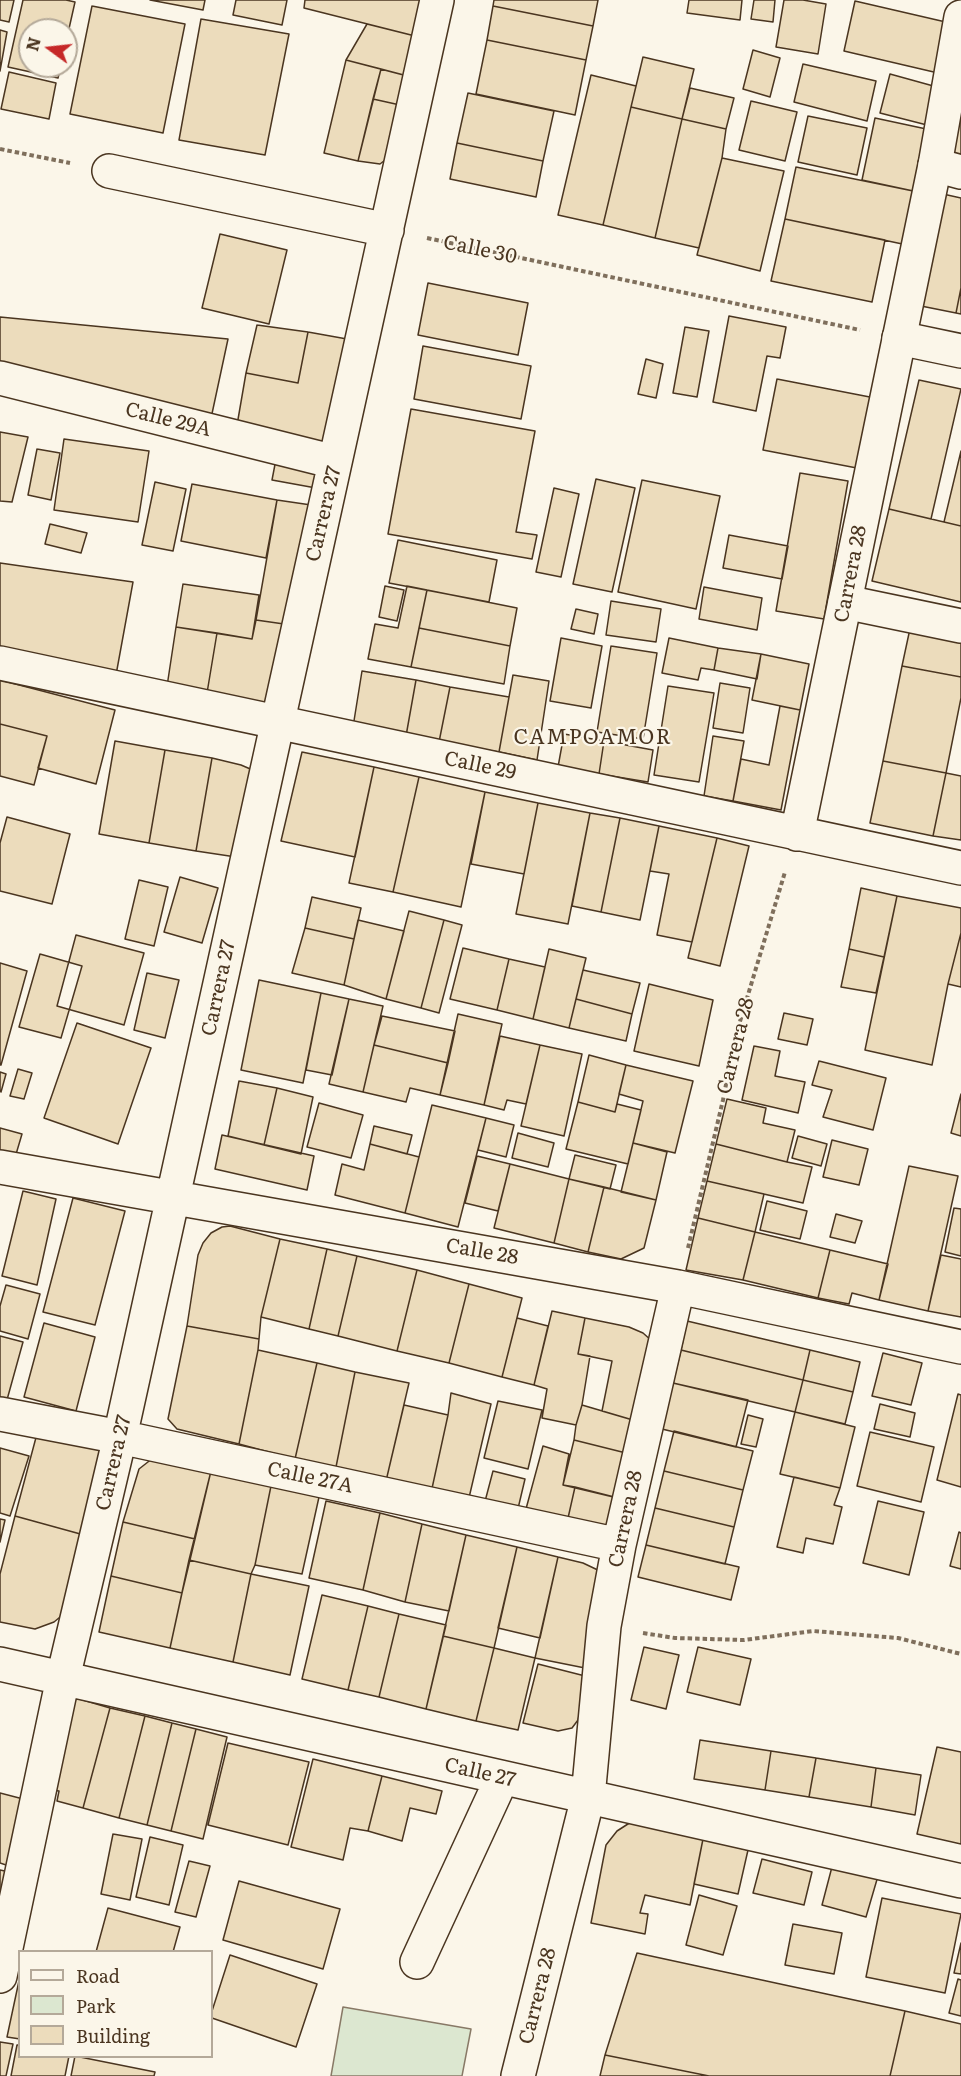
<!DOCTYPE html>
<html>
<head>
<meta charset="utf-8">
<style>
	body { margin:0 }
	#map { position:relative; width:961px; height:2076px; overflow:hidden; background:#fbf6e9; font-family:Literata,serif }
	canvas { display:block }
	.legend { position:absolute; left:18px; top:1950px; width:195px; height:108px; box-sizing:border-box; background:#fbf6e9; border:2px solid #b4a999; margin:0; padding:8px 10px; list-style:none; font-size:18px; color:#4a3520 }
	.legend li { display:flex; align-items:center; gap:12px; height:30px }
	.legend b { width:30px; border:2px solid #b4a999 }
	.north { position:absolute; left:18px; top:18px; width:60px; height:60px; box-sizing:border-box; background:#fbf6e9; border:2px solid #b4a999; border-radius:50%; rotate:285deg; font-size:16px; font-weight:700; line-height:24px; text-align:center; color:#4a3520 }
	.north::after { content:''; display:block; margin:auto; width:21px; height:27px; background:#c62828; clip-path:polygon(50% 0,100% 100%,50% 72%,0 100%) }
</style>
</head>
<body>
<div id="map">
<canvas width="961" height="2076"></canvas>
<ul class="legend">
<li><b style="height:8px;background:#fbf6e9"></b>Road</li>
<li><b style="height:16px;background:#dce7d0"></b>Park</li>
<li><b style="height:16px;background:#ecdcbc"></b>Building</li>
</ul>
<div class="north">N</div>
</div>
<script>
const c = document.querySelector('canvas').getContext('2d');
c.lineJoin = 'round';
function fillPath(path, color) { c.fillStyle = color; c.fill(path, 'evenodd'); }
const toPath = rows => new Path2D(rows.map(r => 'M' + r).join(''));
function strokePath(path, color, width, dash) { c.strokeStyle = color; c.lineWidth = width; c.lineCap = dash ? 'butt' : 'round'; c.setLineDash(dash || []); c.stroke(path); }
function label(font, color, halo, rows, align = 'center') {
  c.font = font + ' Literata,serif'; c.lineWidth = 4.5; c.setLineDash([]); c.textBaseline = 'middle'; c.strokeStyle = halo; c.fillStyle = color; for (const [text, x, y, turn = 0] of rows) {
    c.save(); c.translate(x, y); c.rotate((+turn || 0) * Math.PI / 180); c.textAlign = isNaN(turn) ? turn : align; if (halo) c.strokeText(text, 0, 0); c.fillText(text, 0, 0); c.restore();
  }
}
const green = toPath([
	[343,2007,471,2029,462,2076,331,2076,343,2007]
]);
fillPath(green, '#dce7d0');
strokePath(green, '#887966', 1.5);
const building = toPath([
	[0,0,14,0,9,22,0,20,0,0],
	[23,0,66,0,75,2,66,42,66,30,30,30,30,66,61,66,58,78,8,67,23,0],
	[150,0,205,0,203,10,150,0],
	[236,0,287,0,282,25,233,15,236,0],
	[305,0,431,0,423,38,304,8,305,0],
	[494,0,598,0,593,26,493,6,494,0],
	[689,0,742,0,740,20,687,13,689,0],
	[754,0,775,0,773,22,751,19,754,0],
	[784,0,803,0,826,4,818,54,776,47,784,0],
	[855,1,950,23,938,73,844,51,855,1],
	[92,6,185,24,163,133,70,114,92,6],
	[493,6,593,26,586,60,487,40,493,6],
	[201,19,289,34,265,155,179,140,201,19],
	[367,24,423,38,415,78,346,60,367,24],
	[0,30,7,32,0,71,0,30],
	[487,40,586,60,575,115,476,94,487,40],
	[753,50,780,58,770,97,743,89,753,50],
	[643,57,694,69,682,119,631,107,643,57],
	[346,60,381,69,358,161,324,153,346,60],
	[803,64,876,81,867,121,794,102,803,64],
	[381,69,415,78,409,107,373,99,381,69],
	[9,72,56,83,49,119,1,109,9,72],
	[890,74,937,87,927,125,880,113,890,74],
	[591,75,636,86,603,225,558,215,591,75],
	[690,88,734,98,726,129,682,119,690,88],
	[468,93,554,111,543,161,457,143,468,93],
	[373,99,409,107,398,150,380,164,358,161,373,99],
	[751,101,797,112,785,161,739,150,751,101],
	[631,107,682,119,655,238,603,225,631,107],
	[961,108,961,155,951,153,961,108],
	[808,116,867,128,857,175,798,162,808,116],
	[875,118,931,130,918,192,862,180,875,118],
	[682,119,726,129,722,158,699,248,655,238,682,119],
	[457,143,543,161,536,197,450,179,457,143],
	[722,158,784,171,760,271,697,255,722,158],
	[796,167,918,192,907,245,785,219,796,167],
	[943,194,961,198,961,288,956,313,921,306,943,194],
	[785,219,885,240,872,302,771,281,785,219],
	[220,234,287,250,269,324,202,308,220,234],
	[428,283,528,303,518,355,418,335,428,283],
	[961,288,961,314,956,313,961,288],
	[729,316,786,327,780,358,767,356,756,411,713,402,729,316],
	[0,317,228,339,210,423,0,372,0,317],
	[257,325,308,332,298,383,246,373,257,325],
	[685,327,709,331,697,397,673,393,685,327],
	[308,332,347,339,326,454,236,431,246,373,298,383,308,332],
	[423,346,531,366,521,419,414,399,423,346],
	[646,359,663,364,656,398,638,394,646,359],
	[777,379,875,398,862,469,763,450,777,379],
	[919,380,961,389,931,519,889,509,919,380],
	[411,409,535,431,516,532,537,535,532,559,388,534,411,409],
	[0,432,28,437,12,502,0,501,0,432],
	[64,439,149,451,138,522,54,510,64,439],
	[37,449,60,453,51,500,28,495,37,449],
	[961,451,961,526,944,522,961,451],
	[277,454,332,464,327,490,272,480,277,454],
	[800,473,848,481,824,619,776,611,800,473],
	[596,479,635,488,612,592,573,584,596,479],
	[642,480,720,496,696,609,618,592,642,480],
	[155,482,186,489,173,551,142,545,155,482],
	[192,484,277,500,266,558,181,541,192,484],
	[554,488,579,494,561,577,536,572,554,488],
	[277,500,318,506,291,625,256,620,277,500],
	[889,509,961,526,961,602,872,581,889,509],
	[50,524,87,533,81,553,45,544,50,524],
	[729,535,788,546,782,579,723,568,729,535],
	[398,540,497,560,489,602,389,583,398,540],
	[0,563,133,582,116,675,0,653,0,563],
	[183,584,259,595,252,639,176,627,183,584],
	[385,586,404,590,397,621,379,617,385,586],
	[407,586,427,590,411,667,368,659,375,624,398,628,407,586],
	[704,587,762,598,757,630,699,619,704,587],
	[427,590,517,608,510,646,419,628,427,590],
	[611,601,661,609,656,642,606,635,611,601],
	[576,609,598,614,594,634,571,629,576,609],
	[256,620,291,625,279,710,206,699,217,633,252,639,256,620],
	[911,624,961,634,961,677,902,666,911,624],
	[176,627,217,633,206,699,166,693,176,627],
	[419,628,510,646,504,684,411,667,419,628],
	[561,638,602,646,591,708,550,701,561,638],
	[669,638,718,648,714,670,701,668,698,680,662,673,669,638],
	[611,646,657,653,643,739,597,732,611,646],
	[718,648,761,654,757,679,714,670,718,648],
	[761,654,809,664,800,710,752,700,761,654],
	[902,666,961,677,961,698,946,773,883,761,902,666],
	[362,671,416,680,406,736,353,727,362,671],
	[513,675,549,681,537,760,499,752,513,675],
	[0,680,115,710,96,784,38,768,47,736,0,724,0,680],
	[416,680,450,687,439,742,406,736,416,680],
	[720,683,750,688,743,733,713,728,720,683],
	[668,686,714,693,699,782,654,775,668,686],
	[450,687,509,697,499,752,439,742,450,687],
	[780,706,800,710,781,810,733,801,741,759,769,765,780,706],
	[0,724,47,736,34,785,0,776,0,724],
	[564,734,604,741,599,774,558,767,564,734],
	[713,736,744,741,733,801,704,796,713,736],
	[115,741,165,750,149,843,99,834,115,741],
	[604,741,653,750,648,782,599,774,604,741],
	[165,750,212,758,196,851,149,843,165,750],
	[302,752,374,767,355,857,281,841,302,752],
	[212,758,241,765,255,771,236,857,196,851,212,758],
	[883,761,946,773,933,836,870,823,883,761],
	[374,767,419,777,393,892,349,883,374,767],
	[946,773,961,776,961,840,933,836,946,773],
	[419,777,485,792,461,907,393,892,419,777],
	[485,792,538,803,524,874,471,864,485,792],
	[538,803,590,813,568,924,516,914,538,803],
	[590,813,620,818,601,912,572,906,590,813],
	[7,817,70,834,52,904,0,891,0,843,7,817],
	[620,818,659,826,640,920,601,912,620,818],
	[659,826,717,838,692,942,657,935,669,874,650,871,659,826],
	[717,838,749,846,720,966,688,958,717,838],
	[180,877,218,888,202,943,164,932,180,877],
	[139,880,168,887,154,946,125,939,139,880],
	[861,888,897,896,884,957,849,949,861,888],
	[897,896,961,908,961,933,948,984,932,1065,865,1050,897,896],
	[312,897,361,908,354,939,305,928,312,897],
	[409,911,444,920,421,1008,386,999,409,911],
	[358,920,404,931,386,999,344,985,358,920],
	[444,920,462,925,439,1013,421,1008,444,920],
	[305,928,354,939,344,985,292,973,305,928],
	[961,933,961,987,948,984,961,933],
	[76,935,144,953,124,1025,57,1006,76,935],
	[463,948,509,959,497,1010,450,999,463,948],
	[549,949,586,958,569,1028,533,1019,549,949],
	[849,949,884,957,876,993,841,987,849,949],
	[40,954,82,966,61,1038,19,1027,40,954],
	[509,959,545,967,533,1019,497,1010,509,959],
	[0,963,27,971,1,1065,0,1065,0,963],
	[583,970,640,983,632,1014,576,999,583,970],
	[147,973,179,980,165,1038,134,1030,147,973],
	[259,980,321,993,303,1083,241,1070,259,980],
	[649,984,713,1000,699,1066,634,1051,649,984],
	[321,993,349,999,332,1075,306,1070,321,993],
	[349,999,383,1006,363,1092,329,1084,349,999],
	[576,999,632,1014,626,1041,569,1028,576,999],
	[784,1013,813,1019,807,1045,778,1039,784,1013],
	[458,1014,502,1024,484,1105,440,1095,458,1014],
	[382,1016,455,1031,448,1063,374,1045,382,1016],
	[77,1023,151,1048,118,1144,44,1118,77,1023],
	[500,1036,540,1045,526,1104,507,1100,504,1110,484,1105,500,1036],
	[374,1045,448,1063,440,1095,410,1088,406,1102,363,1092,374,1045],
	[540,1045,582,1054,564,1136,521,1126,540,1045],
	[754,1046,780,1051,775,1076,805,1082,798,1113,742,1100,754,1046],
	[589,1055,626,1065,615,1112,578,1102,589,1055],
	[819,1061,886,1078,873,1130,823,1117,832,1090,812,1085,819,1061],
	[626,1065,693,1081,675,1153,633,1143,643,1101,619,1094,626,1065],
	[18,1069,32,1073,24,1099,10,1096,18,1069],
	[0,1072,6,1074,1,1092,0,1091,0,1072],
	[239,1081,277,1088,264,1145,228,1136,239,1081],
	[277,1088,313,1097,301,1154,264,1145,277,1088],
	[961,1094,961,1136,951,1133,961,1094],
	[727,1099,766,1108,763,1123,795,1130,787,1162,716,1144,727,1099],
	[578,1102,615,1112,617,1104,641,1110,628,1164,566,1149,578,1102],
	[319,1103,363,1115,351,1158,307,1147,319,1103],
	[432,1105,486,1118,458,1227,405,1213,432,1105],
	[486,1118,514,1125,506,1157,478,1150,486,1118],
	[374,1126,412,1135,407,1154,370,1144,374,1126],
	[0,1128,22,1134,14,1161,0,1157,0,1128],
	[518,1133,554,1143,548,1167,512,1158,518,1133],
	[222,1135,314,1156,307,1190,215,1169,222,1135],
	[798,1136,827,1144,821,1166,792,1158,798,1136],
	[832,1140,868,1149,859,1185,823,1177,832,1140],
	[633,1143,667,1152,656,1200,621,1192,633,1143],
	[370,1144,419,1157,405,1213,335,1195,342,1164,364,1170,370,1144],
	[716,1144,787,1162,812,1167,803,1203,707,1181,716,1144],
	[575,1155,616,1165,610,1189,569,1179,575,1155],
	[477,1156,510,1164,498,1211,465,1203,477,1156],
	[510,1164,569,1179,554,1243,494,1228,510,1164],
	[909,1166,958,1176,928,1311,879,1300,909,1166],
	[569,1179,604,1187,588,1252,554,1243,569,1179],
	[707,1181,764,1194,755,1232,698,1218,707,1181],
	[604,1187,656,1200,644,1248,621,1259,588,1252,604,1187],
	[23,1191,56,1199,37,1285,2,1276,23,1191],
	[73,1198,125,1211,95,1325,43,1312,73,1198],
	[767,1201,807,1211,800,1239,760,1230,767,1201],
	[954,1208,961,1209,961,1256,945,1252,954,1208],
	[836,1214,862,1221,855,1243,830,1237,836,1214],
	[698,1218,755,1232,743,1280,686,1270,698,1218],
	[230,1226,280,1239,261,1317,259,1339,187,1326,198,1255,203,1243,211,1233,222,1227,230,1226],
	[755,1232,830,1250,818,1298,743,1280,755,1232],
	[280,1239,327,1249,309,1329,261,1317,280,1239],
	[327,1249,357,1256,338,1336,309,1329,327,1249],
	[830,1250,888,1264,879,1300,852,1293,849,1304,818,1298,830,1250],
	[941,1255,961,1259,961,1317,928,1311,941,1255],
	[357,1256,417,1270,397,1351,338,1336,357,1256],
	[417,1270,469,1284,449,1363,397,1351,417,1270],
	[469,1284,522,1298,502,1377,449,1363,469,1284],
	[6,1285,40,1294,28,1339,0,1331,0,1306,6,1285],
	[552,1311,585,1318,578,1354,590,1356,582,1405,576,1425,542,1418,547,1389,534,1385,552,1311],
	[517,1318,548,1326,534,1385,502,1377,517,1318],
	[585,1318,629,1327,643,1333,652,1341,643,1423,602,1411,612,1361,578,1354,585,1318],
	[687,1321,810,1350,803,1380,681,1350,687,1321],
	[44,1323,95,1337,76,1411,24,1397,44,1323],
	[187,1326,259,1339,258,1350,239,1444,177,1429,168,1419,187,1326],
	[0,1336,23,1342,5,1407,0,1406,0,1336],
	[258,1350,317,1363,295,1459,239,1444,258,1350],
	[681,1350,803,1380,795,1412,673,1383,681,1350],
	[810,1350,860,1362,853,1392,803,1380,810,1350],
	[883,1353,922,1363,911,1405,872,1396,883,1353],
	[317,1363,355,1372,336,1467,295,1459,317,1363],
	[355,1372,409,1383,386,1481,336,1467,355,1372],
	[803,1380,853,1392,845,1424,795,1412,803,1380],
	[673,1383,748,1400,736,1447,662,1429,673,1383],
	[451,1393,491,1404,468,1502,431,1493,448,1415,451,1393],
	[958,1394,961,1395,961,1487,937,1480,958,1394],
	[498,1401,542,1410,528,1469,484,1458,498,1401],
	[880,1404,915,1413,910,1437,874,1429,880,1404],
	[404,1405,448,1415,431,1493,386,1481,404,1405],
	[582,1405,643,1423,638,1456,574,1440,576,1425,582,1405],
	[795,1412,855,1427,840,1488,780,1474,795,1412],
	[748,1415,763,1419,756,1447,741,1444,748,1415],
	[38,1430,107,1449,84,1535,15,1516,38,1430],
	[674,1431,753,1451,743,1490,664,1471,674,1431],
	[870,1432,934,1447,921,1502,857,1486,870,1432],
	[574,1440,638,1456,626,1500,563,1485,574,1440],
	[543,1446,569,1454,563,1485,575,1487,566,1527,523,1520,543,1446],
	[0,1448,29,1456,10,1516,0,1513,0,1448],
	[153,1458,211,1471,195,1539,123,1522,139,1469,153,1458],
	[211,1471,271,1486,255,1565,251,1574,189,1560,211,1471],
	[493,1471,525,1479,516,1517,483,1509,493,1471],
	[664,1471,743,1490,734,1527,655,1508,664,1471],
	[794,1477,840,1488,834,1505,842,1507,833,1544,806,1538,803,1553,777,1547,794,1477],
	[271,1486,319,1497,302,1574,255,1565,271,1486],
	[575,1487,626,1500,606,1536,566,1527,575,1487],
	[326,1501,380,1513,363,1590,309,1578,326,1501],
	[878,1501,924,1512,909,1575,863,1563,878,1501],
	[655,1508,734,1527,725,1564,646,1545,655,1508],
	[380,1513,422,1524,405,1602,363,1590,380,1513],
	[15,1516,84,1535,65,1613,54,1622,35,1629,0,1622,0,1574,15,1516],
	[0,1519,5,1520,0,1542,0,1519],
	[123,1522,195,1539,182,1593,111,1576,123,1522],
	[422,1524,466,1535,449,1611,405,1602,422,1524],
	[959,1532,961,1533,961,1569,950,1566,959,1532],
	[466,1535,517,1547,494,1648,443,1636,466,1535],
	[646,1545,739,1567,731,1600,638,1577,646,1545],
	[517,1547,558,1557,540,1638,498,1628,517,1547],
	[558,1557,583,1563,602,1572,590,1669,535,1658,558,1557],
	[189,1560,251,1574,233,1662,170,1648,189,1560],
	[251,1574,309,1586,290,1675,233,1662,251,1574],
	[111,1576,182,1593,170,1648,99,1632,111,1576],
	[322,1595,368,1606,348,1690,302,1679,322,1595],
	[368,1606,399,1614,379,1697,348,1690,368,1606],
	[399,1614,446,1625,426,1709,379,1697,399,1614],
	[443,1636,494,1648,476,1721,426,1709,443,1636],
	[644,1647,679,1655,666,1709,631,1700,644,1647],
	[698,1647,751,1659,740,1705,687,1692,698,1647],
	[494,1648,535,1658,518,1730,476,1721,494,1648],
	[538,1664,589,1677,578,1720,572,1728,558,1731,523,1723,538,1664],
	[76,1698,110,1708,83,1808,57,1801,59,1791,52,1790,76,1698],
	[110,1708,145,1716,119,1818,83,1808,110,1708],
	[145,1716,172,1723,147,1825,119,1818,145,1716],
	[172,1723,196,1729,171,1831,147,1825,172,1723],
	[196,1729,227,1737,203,1839,171,1831,196,1729],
	[700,1740,771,1751,765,1790,694,1779,700,1740],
	[228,1743,309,1762,288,1845,208,1825,228,1743],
	[937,1747,961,1752,961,1844,917,1834,937,1747],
	[771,1751,816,1758,809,1797,765,1790,771,1751],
	[816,1758,876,1768,871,1807,809,1797,816,1758],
	[313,1759,382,1776,368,1831,350,1828,343,1860,291,1847,313,1759],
	[876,1768,921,1775,915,1815,871,1807,876,1768],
	[382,1776,442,1791,436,1814,410,1808,402,1841,368,1831,382,1776],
	[0,1793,27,1800,9,1866,0,1863,0,1793],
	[631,1822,703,1839,690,1905,645,1895,640,1913,648,1914,645,1934,591,1923,606,1845,617,1831,631,1822],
	[113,1834,142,1839,130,1900,101,1894,113,1834],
	[150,1837,183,1845,169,1905,136,1897,150,1837],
	[703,1839,748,1850,738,1894,694,1884,703,1839],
	[762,1859,812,1872,804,1905,753,1893,762,1859],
	[189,1861,210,1866,196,1917,175,1912,189,1861],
	[833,1863,878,1876,866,1917,822,1905,833,1863],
	[0,1870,14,1873,0,1926,0,1870],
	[239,1881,340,1909,323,1969,223,1940,239,1881],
	[699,1895,737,1906,723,1955,686,1945,699,1895],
	[882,1898,961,1914,945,1993,866,1977,882,1898],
	[108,1908,180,1927,173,1952,96,1952,108,1908],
	[793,1924,842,1933,834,1974,785,1965,793,1924],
	[961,1943,961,1974,954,1973,961,1943],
	[637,1953,905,2011,890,2076,709,2076,605,2055,637,1953],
	[230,1955,317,1984,296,2047,212,2018,212,2011,230,1955],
	[20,1976,20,2039,7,2037,20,1976],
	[958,1979,961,1980,961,2016,949,2013,958,1979],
	[905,2011,961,2024,961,2076,890,2076,905,2011],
	[0,2042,13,2044,6,2076,0,2076,0,2042],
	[17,2045,20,2045,20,2056,69,2056,65,2076,11,2076,17,2045],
	[605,2055,709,2076,600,2076,605,2055],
	[75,2056,155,2072,154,2076,71,2076,75,2056]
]);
fillPath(building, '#ecdcbc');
strokePath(building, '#4a3520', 1.5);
const street = toPath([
	[935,165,961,172],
	[109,171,387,230],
	[899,338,961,351],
	[0,378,335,462],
	[845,602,961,626],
	[0,1167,678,1287,961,1347],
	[0,1414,120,1437,619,1545],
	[0,1664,961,1881],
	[417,1962,502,1778],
	[0,1976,63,1678,120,1437,437,0],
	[518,2076,588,1797,604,1626,619,1545,678,1287]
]);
const secondary = toPath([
	[0,663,961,868],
	[797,834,935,165,961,17]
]);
strokePath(street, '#4a3520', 36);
strokePath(secondary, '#4a3520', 36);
strokePath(toPath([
	[0,149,70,163],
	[427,238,860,330],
	[688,1248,723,1100,735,1038,785,872],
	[643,1633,675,1638,744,1640,813,1631,898,1638,961,1654]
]), '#7f6f5c', 4, [4.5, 3]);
strokePath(street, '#fbf6e9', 33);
strokePath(secondary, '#fbf6e9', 33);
label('20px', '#4a3520', '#fbf6e9', [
	["Calle 30",480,250,12],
	["Calle 29A",168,420,14],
	["Carrera 27",324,514,-77],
	["Carrera 28",851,574,-79],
	["Calle 29",480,766,12],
	["Carrera 27",219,988,-78],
	["Carrera 28",736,1046,-76],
	["Calle 28",482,1252,10],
	["Carrera 27",114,1463,-77],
	["Calle 27A",310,1478,12],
	["Carrera 28",626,1519,-78],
	["Calle 27",480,1773,13],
	["Carrera 28",538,1996,-76]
]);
c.letterSpacing = '1.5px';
label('21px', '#4a3520', '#fbf6e9', [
	["CAMPOAMOR",593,738]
]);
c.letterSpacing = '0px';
</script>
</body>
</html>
